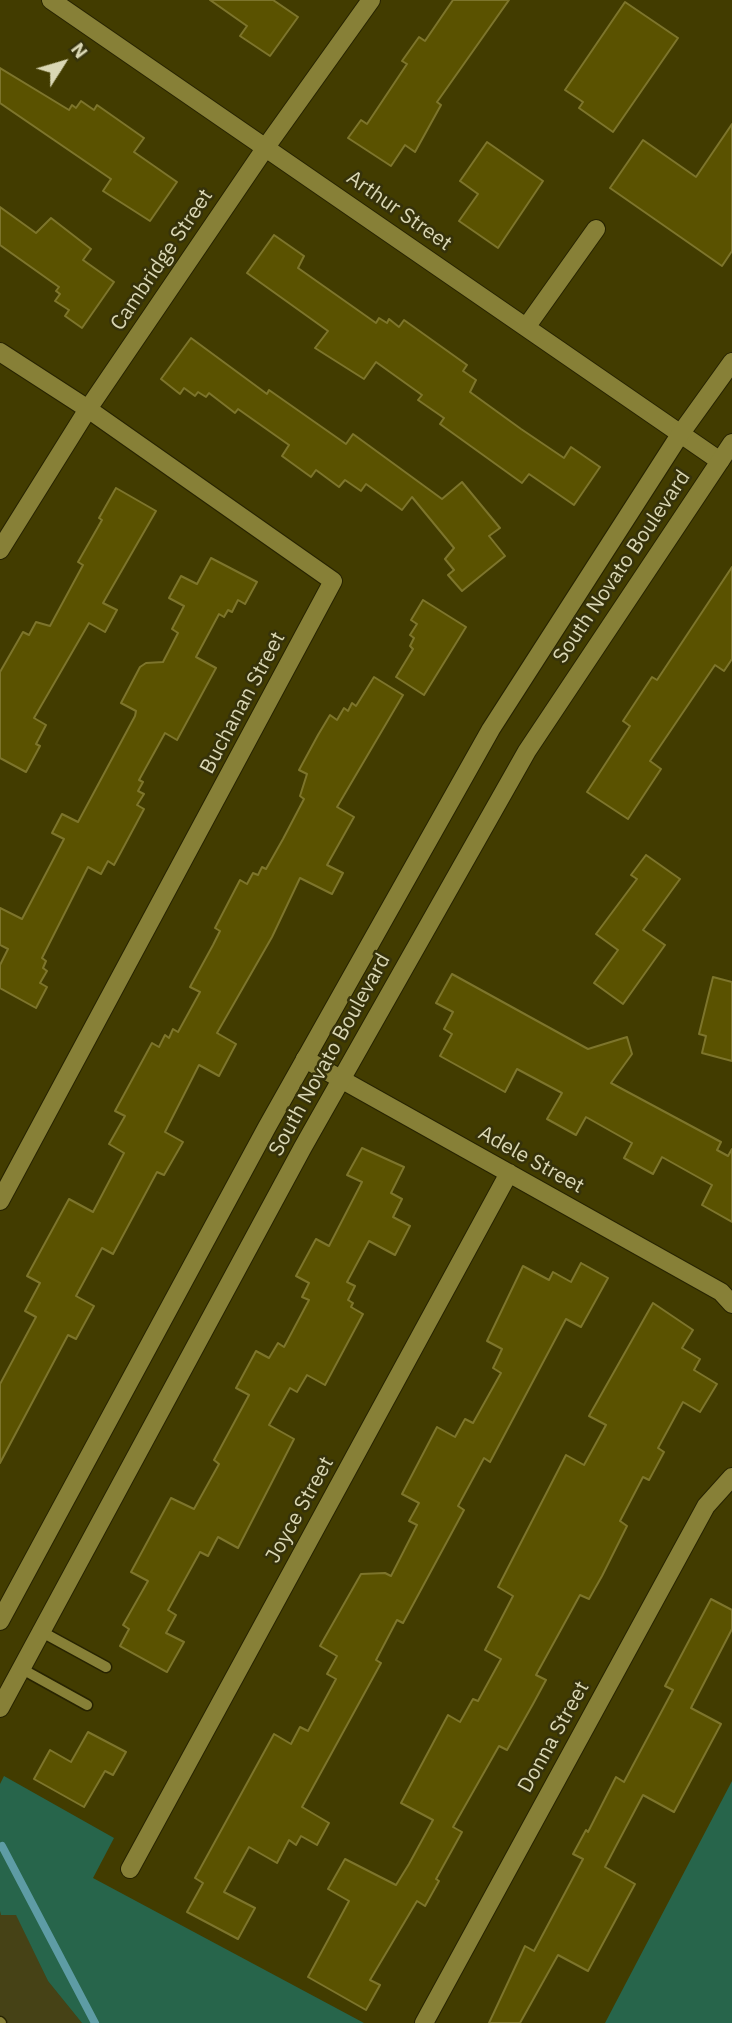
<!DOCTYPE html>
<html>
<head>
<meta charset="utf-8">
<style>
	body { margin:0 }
	#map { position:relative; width:732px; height:2023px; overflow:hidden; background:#423c00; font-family:"IBM Plex Sans",sans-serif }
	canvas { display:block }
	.north { position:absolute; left:28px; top:28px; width:70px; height:70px; -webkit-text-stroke:5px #36320a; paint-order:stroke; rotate:53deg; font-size:19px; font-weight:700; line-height:28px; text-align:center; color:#dad7b4 }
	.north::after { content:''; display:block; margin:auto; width:24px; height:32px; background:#dad7b4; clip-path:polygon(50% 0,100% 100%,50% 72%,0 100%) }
</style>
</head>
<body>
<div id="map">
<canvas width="732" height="2023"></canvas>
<div class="north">N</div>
</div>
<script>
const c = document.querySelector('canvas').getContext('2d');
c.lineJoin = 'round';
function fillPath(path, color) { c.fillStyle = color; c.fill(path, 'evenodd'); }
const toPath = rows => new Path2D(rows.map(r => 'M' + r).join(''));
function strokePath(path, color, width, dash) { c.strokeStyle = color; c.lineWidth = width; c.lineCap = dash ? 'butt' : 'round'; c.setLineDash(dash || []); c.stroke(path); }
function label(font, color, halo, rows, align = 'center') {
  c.font = font + ' "IBM Plex Sans",sans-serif'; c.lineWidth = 5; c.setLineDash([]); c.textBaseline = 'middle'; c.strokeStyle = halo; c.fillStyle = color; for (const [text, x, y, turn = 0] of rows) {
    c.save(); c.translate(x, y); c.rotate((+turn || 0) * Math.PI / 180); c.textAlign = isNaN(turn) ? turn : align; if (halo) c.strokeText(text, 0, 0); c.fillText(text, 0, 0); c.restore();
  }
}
fillPath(toPath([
	[0,1911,1,1915,16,1914,48,1981,82,2023,0,2023]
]), '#464216');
fillPath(toPath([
	[4,1776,114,1838,93,1878,364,2023,82,2023,48,1981,16,1915,1,1915,0,1911,0,1784],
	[732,1781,732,2023,605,2023]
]), '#27654b');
strokePath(toPath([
	[2,1846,95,2023]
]), '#5e9ca5', 8);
const building = toPath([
	[210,0,273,0,298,17,270,56,240,36,247,26,210,0],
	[453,0,509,0,437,102,441,105,415,152,405,145,391,166,348,138,361,120,367,124,407,64,402,61,419,37,425,41,453,0],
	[625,2,678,38,613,132,579,108,583,102,565,90,625,2],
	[0,68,69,110,72,105,76,108,81,101,94,110,97,105,144,138,134,152,177,182,150,221,103,191,111,179,0,103,0,68],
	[732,124,732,251,722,266,610,188,643,140,696,177,732,124],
	[487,142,543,181,498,248,459,221,478,194,460,181,487,142],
	[0,207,36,233,51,218,91,249,83,260,114,282,82,328,65,316,69,310,55,301,60,294,56,291,59,287,0,245,0,207],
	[274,235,304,256,298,268,376,323,379,318,387,323,389,319,399,327,404,320,467,365,463,371,476,380,470,392,521,429,564,458,571,447,600,467,574,505,529,474,522,483,440,424,444,418,418,400,422,395,376,362,364,379,315,348,328,331,247,273,274,235],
	[191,338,267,394,269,390,346,444,353,434,442,499,462,482,500,528,489,536,505,556,462,591,448,575,454,570,445,559,454,548,412,497,402,510,366,484,361,491,345,480,339,487,316,470,311,477,282,456,289,445,238,409,235,413,209,393,206,397,198,392,195,396,184,388,180,394,161,379,191,338],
	[116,488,156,511,103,603,117,610,105,632,89,623,34,718,46,725,36,744,40,746,26,772,0,758,0,672,23,632,29,635,36,622,50,626,83,565,78,562,102,520,99,518,116,488],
	[211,558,257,582,245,604,238,600,232,612,228,610,224,617,219,614,196,657,216,668,177,740,165,733,139,780,143,782,138,791,144,794,137,805,144,809,114,865,108,861,101,874,88,867,42,958,46,961,43,968,47,971,40,983,47,987,36,1008,0,988,0,965,8,949,0,945,0,908,22,919,64,839,52,833,62,814,78,822,135,716,136,711,121,703,140,667,146,663,163,662,178,633,172,629,184,606,169,598,181,576,197,584,211,558],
	[732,567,732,659,724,671,715,665,650,761,661,769,628,819,587,792,630,726,623,721,652,677,657,680,732,567],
	[423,600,466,627,424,695,396,677,413,649,410,646,414,638,410,635,417,624,411,620,423,600],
	[374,677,403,695,337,807,354,817,327,865,343,873,332,894,300,878,272,937,217,1033,236,1044,219,1076,199,1065,165,1132,183,1142,164,1175,157,1172,113,1254,102,1248,76,1296,94,1306,76,1339,68,1335,0,1463,0,1384,36,1317,25,1311,40,1283,27,1276,69,1199,93,1212,124,1153,109,1144,125,1116,115,1111,152,1043,159,1047,165,1035,169,1038,173,1029,178,1032,200,992,190,987,213,945,220,931,215,928,240,880,247,884,253,873,258,875,262,867,266,869,283,839,304,799,300,796,307,774,299,770,318,735,330,715,337,720,344,708,348,711,352,703,356,706,374,677],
	[646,855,680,879,643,930,665,945,623,1004,594,983,618,950,596,934,637,879,631,875,646,855],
	[452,974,588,1049,627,1037,632,1054,611,1083,721,1142,717,1150,728,1156,732,1149,732,1222,702,1205,712,1185,662,1157,653,1174,624,1158,632,1143,586,1117,576,1135,547,1119,562,1093,517,1069,505,1092,440,1056,452,1034,444,1029,453,1012,436,1003,452,974],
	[713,977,732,982,732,1061,702,1053,706,1036,699,1034,713,977],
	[362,1148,404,1167,391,1193,402,1199,393,1217,410,1226,395,1255,369,1241,347,1282,355,1286,348,1300,353,1303,351,1307,363,1314,325,1385,307,1375,297,1392,290,1388,269,1425,294,1439,238,1548,218,1537,208,1556,200,1552,168,1610,176,1615,166,1633,184,1642,167,1672,120,1646,129,1629,123,1625,148,1581,131,1572,171,1498,194,1509,219,1464,214,1460,249,1395,236,1388,256,1351,269,1358,278,1343,284,1347,309,1300,302,1297,309,1283,296,1276,316,1239,329,1246,362,1182,347,1175,362,1148],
	[581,1263,608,1278,581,1327,566,1319,490,1462,484,1458,458,1506,464,1510,403,1623,397,1620,376,1660,381,1663,302,1807,329,1823,317,1845,301,1836,296,1845,289,1840,277,1863,249,1847,224,1892,255,1908,238,1939,187,1912,203,1883,195,1878,274,1734,291,1744,300,1727,308,1731,336,1679,327,1674,337,1656,320,1646,361,1574,385,1573,391,1576,417,1525,409,1521,419,1503,402,1494,437,1427,455,1437,465,1419,473,1423,501,1373,493,1368,502,1349,487,1341,523,1266,549,1280,553,1272,571,1282,581,1263],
	[653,1303,693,1330,682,1348,700,1359,694,1370,717,1384,700,1412,683,1402,658,1448,664,1452,649,1480,643,1477,620,1521,627,1526,602,1576,589,1599,580,1595,536,1675,546,1680,533,1704,507,1750,499,1746,453,1827,462,1832,436,1879,439,1881,425,1906,417,1901,370,1980,380,1985,366,2010,308,1977,349,1901,328,1889,345,1859,396,1885,409,1864,433,1820,401,1803,448,1715,460,1722,473,1699,478,1701,501,1659,485,1650,513,1596,498,1587,566,1455,584,1465,606,1425,589,1416,653,1303],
	[711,1599,732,1610,732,1629,691,1708,721,1724,674,1812,643,1795,616,1846,605,1867,635,1884,588,1971,558,1955,520,2023,489,2023,525,1946,534,1951,583,1859,573,1854,586,1830,588,1832,616,1777,624,1782,673,1690,665,1686,711,1599],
	[88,1732,126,1752,113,1775,105,1771,84,1807,34,1779,50,1750,71,1762,88,1732]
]);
fillPath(building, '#5a5200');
strokePath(building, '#7d752c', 2);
const lane = toPath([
	[42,1632,106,1667],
	[22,1669,87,1705],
	[0,2022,1,2023]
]);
const street = toPath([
	[51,0,720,461],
	[527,326,596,229],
	[0,352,88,409,333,581,0,1201],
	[0,550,88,409,266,147,371,0],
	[305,1059,721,1292,732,1304],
	[130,1869,509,1173],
	[424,2023,706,1506,732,1477]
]);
const secondary = toPath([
	[0,1621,267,1127,491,729,681,433,732,362],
	[0,1708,303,1147,527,751,732,443]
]);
strokePath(lane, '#272300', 13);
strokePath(street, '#272300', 20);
strokePath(secondary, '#272300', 20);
strokePath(lane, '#878037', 10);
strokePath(street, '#878037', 18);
strokePath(secondary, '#878037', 18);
label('21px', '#dad7b4', '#36320a', [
	["Arthur Street",399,211,35],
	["Cambridge Street",162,260,-56],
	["South Novato Boulevard",622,567,-56],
	["Buchanan Street",243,703,-62],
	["South Novato Boulevard",330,1055,-61],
	["Adele Street",531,1160,29],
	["Joyce Street",300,1510,-61],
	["Donna Street",554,1737,-61]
]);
</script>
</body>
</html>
